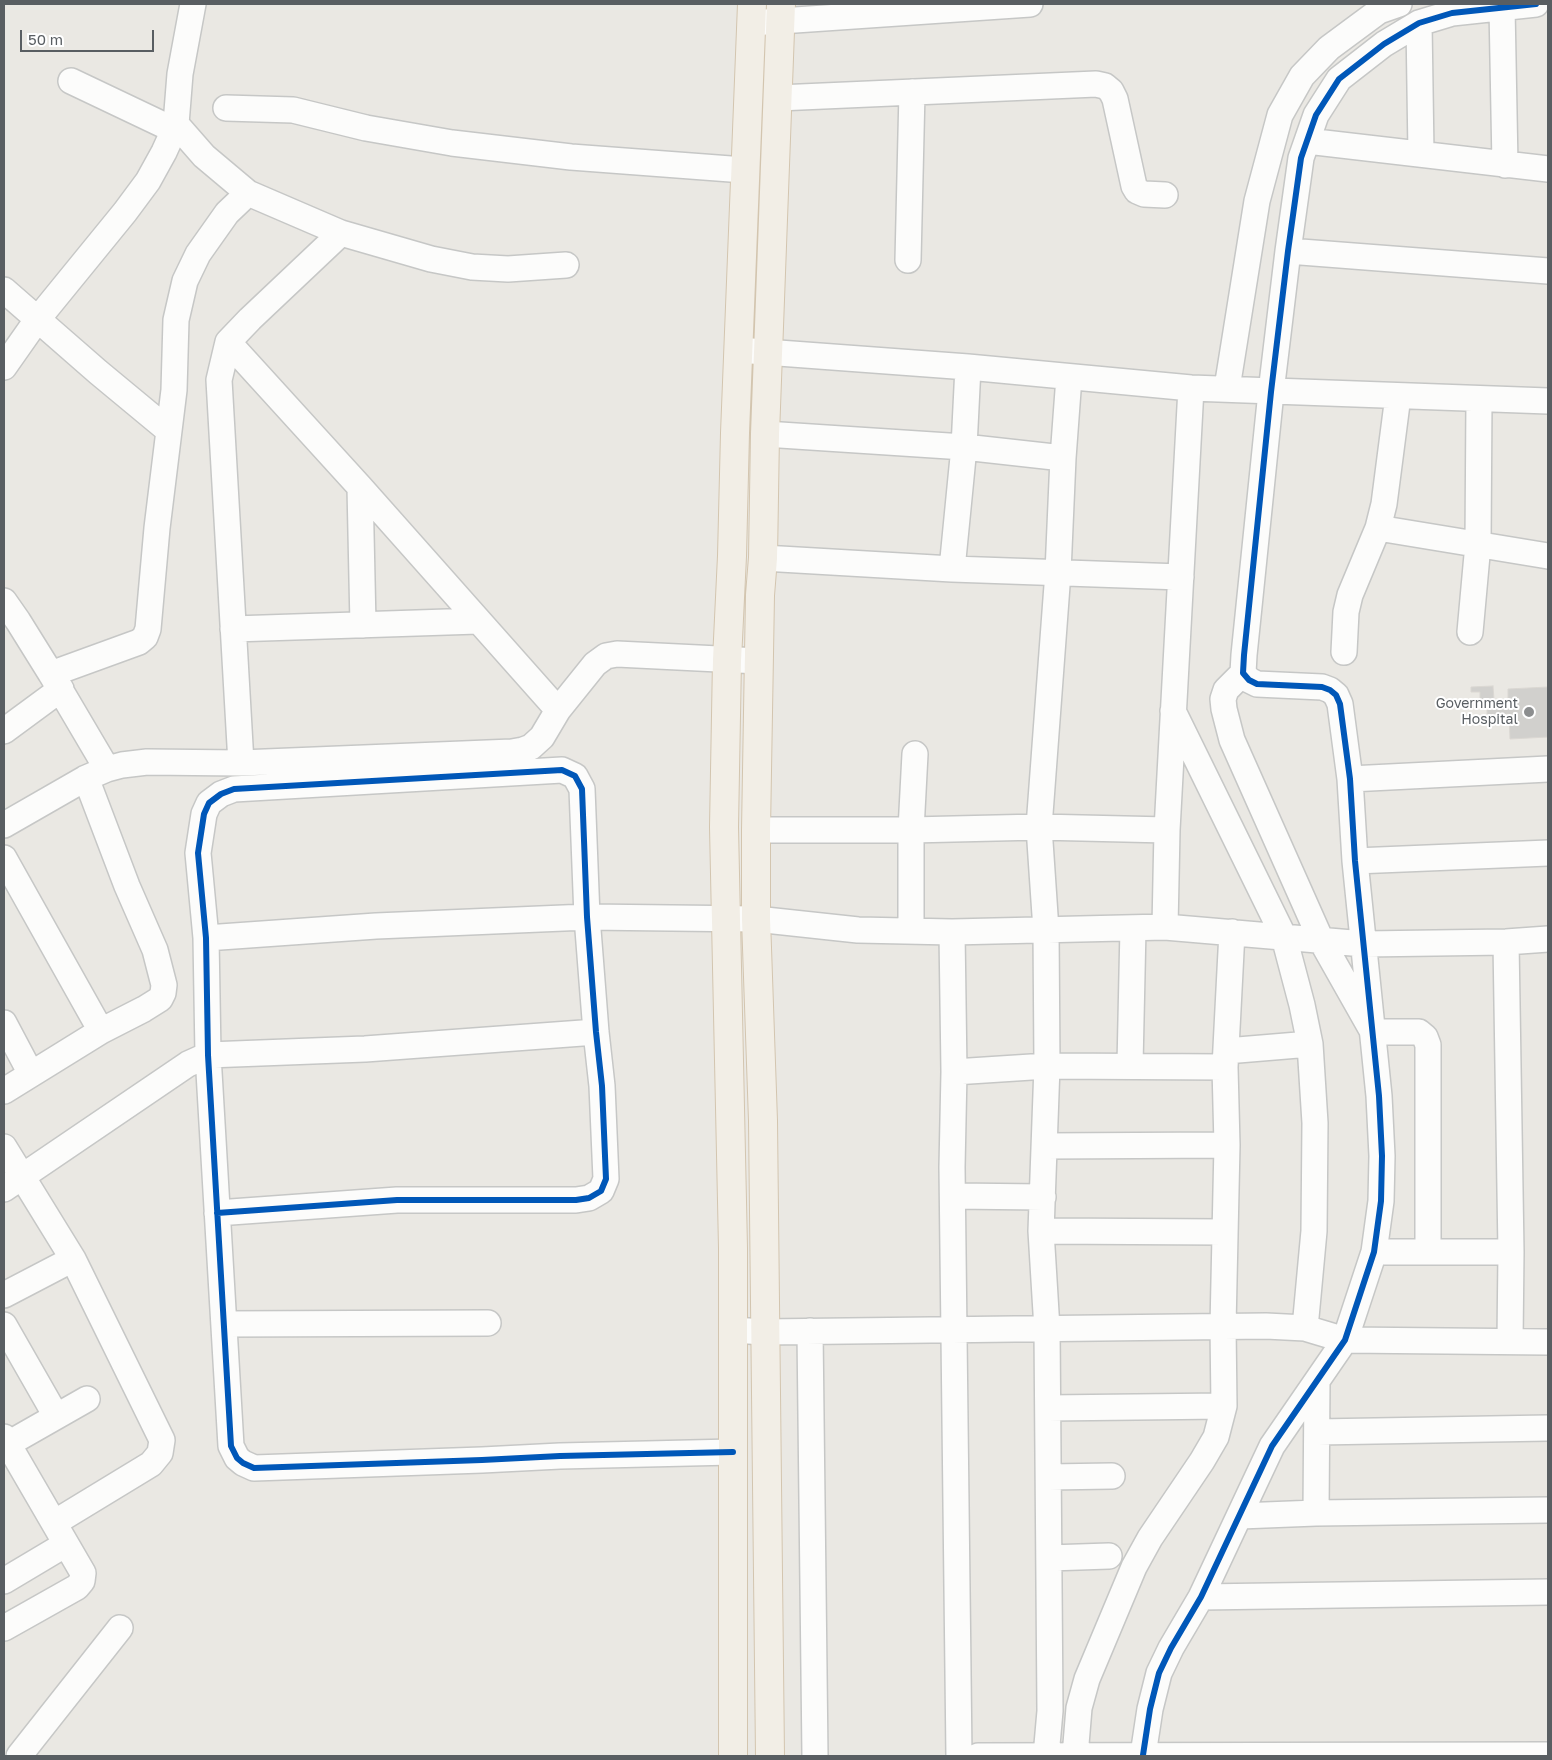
<!DOCTYPE html>
<html>
<head>
<meta charset="utf-8">
<style>
	body { margin:0 }
	#map { position:relative; width:1552px; height:1760px; overflow:hidden; background:#eae8e3; font-family:"Golos Text",sans-serif }
	canvas { display:block }
	.frame { position:absolute; inset:0; border:5px solid #595e62; pointer-events:none }
	.scale { position:absolute; left:20px; top:30px; width:134px; height:22px; box-sizing:border-box; border:2px solid #595e62; border-top:0; padding-left:6px; font-size:15px; line-height:18px; white-space:nowrap; color:#595e62; -webkit-text-stroke:4px #fff; paint-order:stroke }
</style>
</head>
<body>
<div id="map">
<canvas width="1552" height="1760"></canvas>
<div class="frame"></div>
<div class="scale">50 m</div>
</div>
<script>
const c = document.querySelector('canvas').getContext('2d');
c.lineJoin = 'round';
function fillPath(path, color) { c.fillStyle = color; c.fill(path, 'evenodd'); }
const toPath = rows => new Path2D(rows.map(r => 'M' + r).join(''));
function strokePath(path, color, width, dash) { c.strokeStyle = color; c.lineWidth = width; c.lineCap = dash ? 'butt' : 'round'; c.setLineDash(dash || []); c.stroke(path); }
function label(font, color, halo, rows, align = 'center') {
  c.font = font + ' "Golos Text",sans-serif'; c.lineWidth = 4; c.setLineDash([]); c.textBaseline = 'middle'; c.strokeStyle = halo; c.fillStyle = color; for (const [text, x, y, turn = 0] of rows) {
    c.save(); c.translate(x, y); c.rotate((+turn || 0) * Math.PI / 180); c.textAlign = isNaN(turn) ? turn : align; if (halo) c.strokeText(text, 0, 0); c.fillText(text, 0, 0); c.restore();
  }
}
const building = toPath([
	[1493,686,1494,700,1508,699,1508,689,1548,687,1548,737,1510,739,1509,714,1487,715,1487,706,1480,707,1480,692,1471,692,1471,687,1493,686]
]);
fillPath(building, '#d1d0cd');
strokePath(building, '#dad7d2', 1);
const minor = toPath([
	[193,4,180,74,176,124,204,156,248,193,341,233,431,259,472,267,508,269,566,265],
	[1502,7,1505,165],
	[751,23,1030,4],
	[1419,23,1421,154],
	[71,81,174,130],
	[778,98,1096,84,1105,86,1111,91,1115,99,1134,186,1137,191,1144,194,1165,195],
	[226,108,293,110,366,128,452,143,571,157,744,170],
	[1307,141,1548,169],
	[1288,251,1548,271],
	[908,260,912,92],
	[4,290,98,372,168,430],
	[228,342,360,487,558,710],
	[738,350,968,367,1191,388,1548,401],
	[4,367,37,320,125,212,148,181,164,152,174,130,176,124],
	[1227,388,1257,201,1280,115,1302,76,1329,48,1379,11,1399,4],
	[765,434,964,447,1063,458],
	[360,487,363,625],
	[1378,528,1548,556],
	[763,558,952,569,1181,577],
	[952,569,964,447,968,367],
	[4,601,18,621,51,674,107,769],
	[233,629,478,621],
	[1470,632,1478,544,1479,399],
	[1344,652,1346,612,1350,595,1378,528,1384,504,1398,396],
	[1243,673,1226,690,1223,699,1224,709,1232,740,1321,940,1373,1032,1419,1032,1425,1037,1428,1045,1428,1252],
	[51,674,139,642,145,637,148,629,157,528,174,390,176,320,185,281,198,254,227,213,248,193],
	[1173,711,1284,937,1302,1005,1310,1044,1315,1123,1314,1231,1305,1328],
	[4,731,61,689],
	[241,763,219,380,228,342,250,319,341,233],
	[1350,779,1548,769],
	[4,825,86,778,107,769,122,765,147,762,241,763,512,752,523,750,531,747,542,737,558,710,595,664,606,656,617,654,759,661],
	[756,830,911,830,1039,827,1167,830],
	[4,858,101,1031],
	[1355,861,1548,853],
	[1165,927,1167,830,1191,388],
	[911,930,911,830,915,754],
	[952,932,954,1072,952,1167,959,1756],
	[206,938,376,926,587,917,756,919,858,930,952,932,1165,927,1364,944,1506,942,1548,939],
	[1506,942,1511,1252,1510,1341],
	[4,1023,31,1074],
	[1226,1051,1310,1044],
	[1130,1065,1133,928],
	[954,1072,1047,1066,1225,1067],
	[4,1091,101,1031,144,1009,160,999,163,993,164,985,155,950,127,886,86,778],
	[1045,1146,1227,1145],
	[4,1147,73,1259,162,1440,160,1453,151,1464,54,1523],
	[4,1189,188,1064,208,1055,365,1049,596,1032],
	[953,1196,1043,1197],
	[217,1213,397,1200,576,1200,589,1198,601,1191,606,1179,602,1086,596,1032,587,917,582,789,575,776,562,770,234,789,221,794,209,803,204,814,198,853,206,938,208,1055,231,1446,237,1458,243,1463,254,1468,482,1460,560,1456,733,1452],
	[1041,1231,1225,1232],
	[1374,1252,1511,1252],
	[4,1295,73,1259],
	[224,1324,488,1323],
	[4,1325,56,1416],
	[733,1330,764,1332,1266,1326,1305,1328,1345,1340,1548,1342],
	[810,1331,815,1756],
	[1048,1408,1224,1406],
	[1318,1432,1548,1428],
	[4,1437,83,1573,82,1581,77,1587,4,1628],
	[8,1444,87,1399],
	[1049,1477,1112,1476],
	[1316,1513,1317,1381],
	[1240,1516,1316,1513,1548,1510],
	[1049,1558,1109,1556],
	[4,1581,66,1544],
	[1201,1597,1548,1592],
	[1143,1755,1150,1709,1159,1673,1171,1648,1201,1597,1272,1446,1345,1340,1374,1252,1381,1201,1382,1156,1379,1096,1355,861,1350,779,1340,704,1336,695,1330,690,1322,687,1257,684,1249,680,1243,673,1244,655,1271,392,1288,251,1301,158,1316,115,1339,79,1384,44,1419,23,1452,13,1536,4],
	[19,1756,120,1628],
	[978,1756,1548,1755],
	[1046,1756,1050,1711,1047,1329,1041,1231,1047,1066,1046,930,1039,827,1058,572,1063,458,1069,377],
	[1075,1756,1079,1708,1087,1679,1134,1567,1150,1538,1202,1461,1216,1437,1224,1406,1223,1326,1227,1145,1225,1067,1232,932]
]);
const major = toPath([
	[733,1756,733,1248,724,827,727,660,732,556,735,433,752,4],
	[770,1756,763,1121,756,919,756,830,760,595,763,558,765,434,781,4]
]);
strokePath(minor, '#c6c7c6', 28);
strokePath(major, '#d3c5af', 30);
strokePath(minor, '#fcfcfb', 25);
strokePath(major, '#f2eee6', 28);
strokePath(toPath([
	[217,1213,397,1200,576,1200,589,1198,601,1191,606,1179,602,1086,596,1032,587,917,582,789,575,776,562,770,234,789,221,794,209,803,204,814,198,853,206,938,208,1055,231,1446,237,1458,243,1463,254,1468,482,1460,560,1456,733,1452],
	[1143,1755,1150,1709,1159,1673,1171,1648,1201,1597,1272,1446,1345,1340,1374,1252,1381,1201,1382,1156,1379,1096,1355,861,1350,779,1340,704,1336,695,1330,690,1322,687,1257,684,1249,680,1243,673,1244,655,1271,392,1288,251,1301,158,1316,115,1339,79,1384,44,1419,23,1452,13,1536,4]
]), '#0057b8', 6);
for (const [x, y, r, color] of [
	[1529,712,6,"#8c8e8f"]
]) { const dot = new Path2D(); dot.arc(x, y, r, 0, 2 * Math.PI); c.fillStyle = color; c.fill(dot); strokePath(dot, '#fff', 2); }
label('14px', '#595e62', '#fff', [
	["Government",1518,704],
	["Hospital",1518,720]
], 'right');
</script>
</body>
</html>
